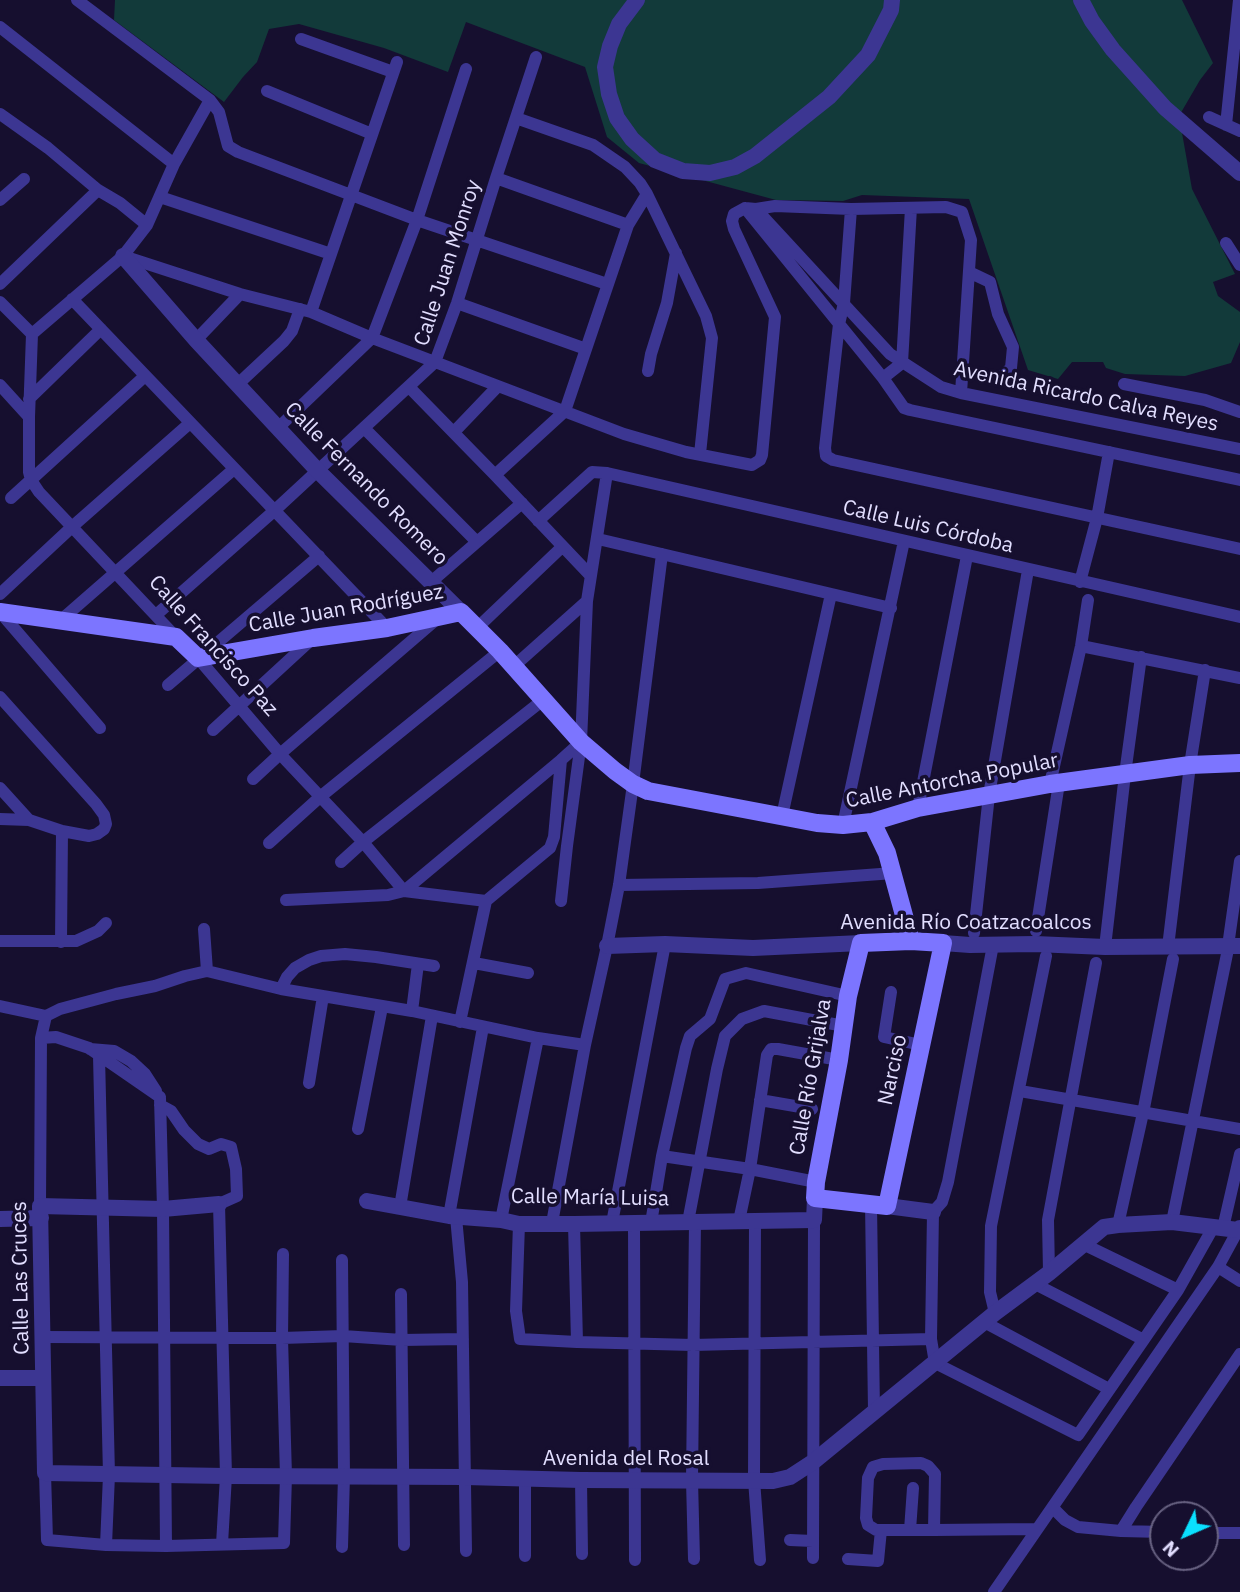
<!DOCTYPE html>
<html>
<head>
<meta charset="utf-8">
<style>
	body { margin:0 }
	#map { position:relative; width:1240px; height:1592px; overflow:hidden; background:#160f2f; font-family:"IBM Plex Sans",sans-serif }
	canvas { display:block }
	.north { position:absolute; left:1149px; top:1501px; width:70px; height:70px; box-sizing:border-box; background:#160f2f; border:2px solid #686282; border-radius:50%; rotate:226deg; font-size:19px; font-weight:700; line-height:28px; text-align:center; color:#e2deff }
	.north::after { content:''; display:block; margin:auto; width:24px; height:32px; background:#0ae0ff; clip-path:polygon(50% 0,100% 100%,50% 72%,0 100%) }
</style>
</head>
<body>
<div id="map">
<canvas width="1240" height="1592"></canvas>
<div class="north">N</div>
</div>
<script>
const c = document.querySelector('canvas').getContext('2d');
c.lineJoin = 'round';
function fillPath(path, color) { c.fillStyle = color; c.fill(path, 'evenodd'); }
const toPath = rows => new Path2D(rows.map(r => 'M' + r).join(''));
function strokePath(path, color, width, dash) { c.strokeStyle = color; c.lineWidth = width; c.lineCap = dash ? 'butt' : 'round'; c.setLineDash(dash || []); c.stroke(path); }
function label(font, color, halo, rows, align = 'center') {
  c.font = font + ' "IBM Plex Sans",sans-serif'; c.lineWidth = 7; c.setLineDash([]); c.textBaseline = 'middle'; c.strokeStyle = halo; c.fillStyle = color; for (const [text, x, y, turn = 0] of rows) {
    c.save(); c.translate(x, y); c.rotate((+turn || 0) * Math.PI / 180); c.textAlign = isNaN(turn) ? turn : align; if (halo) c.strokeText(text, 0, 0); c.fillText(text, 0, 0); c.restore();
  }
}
fillPath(toPath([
	[115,0,1182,0,1213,63,1200,80,1179,116,1192,189,1235,274,1213,282,1218,296,1240,312,1240,342,1231,363,1185,376,1125,374,1106,368,1103,362,1072,362,1058,379,1028,370,969,199,862,195,843,201,776,200,639,163,607,137,585,67,466,22,448,72,384,48,299,24,269,29,257,62,243,77,224,102,114,20]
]), '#123a3a');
strokePath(toPath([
	[77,0,210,100,219,112,228,146,238,152,417,220,607,284],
	[0,27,174,164],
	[301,39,393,72],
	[267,91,372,134],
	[0,114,48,148,98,190,120,203,147,225],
	[1209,117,1240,131],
	[516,118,593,145,625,167,640,183,647,194,706,316,712,338,700,454],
	[1226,125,1239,0],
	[496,178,628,225],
	[160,197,331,254],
	[0,200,24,179],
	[745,208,883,378,904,408,910,410,1240,480],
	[756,209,890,354,941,387,961,393,1240,449],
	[851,209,844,303,839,324,825,448,826,456,833,460,1240,549],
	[1226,243,1240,265],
	[123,256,240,294,311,312,372,338,624,434,686,452,752,465,760,460,762,455,775,317,734,229,732,221,734,214,745,208,756,209,775,206,851,209,946,207,962,212,971,240,961,393],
	[969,272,990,282,998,314,1013,347,1011,368,1004,374],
	[0,284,98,190],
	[72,299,387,628],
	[0,302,32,334],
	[457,303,586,349],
	[311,312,397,62],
	[32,334,29,417,29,472,31,480,39,492,176,637],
	[32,334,123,256,147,225,174,164,210,100],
	[196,340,240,294],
	[648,371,651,354,667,303,676,253],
	[883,378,902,363,911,208],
	[238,384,284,341,292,331,300,309],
	[1124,384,1205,400,1240,412],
	[0,385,29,417],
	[409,387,495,475,590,575],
	[29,399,101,329],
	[278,428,372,338,417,220,466,69],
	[364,428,476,541],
	[454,432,498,386],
	[495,475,565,411,628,225,647,194],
	[11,498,145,376],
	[538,521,592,472,607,473,1240,617],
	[598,539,891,608],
	[431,582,522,503],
	[1080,582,1097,518,1109,452],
	[0,594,73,526,190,423],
	[0,612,100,728],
	[156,615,274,511,435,362,457,303,496,178,536,57],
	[61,620,234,469],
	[477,628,562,547],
	[1081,646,1240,678],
	[198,658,280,754,363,842,404,891,486,901],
	[513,667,587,601],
	[168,685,319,556],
	[0,697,96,804,104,815,106,824,104,829,97,834,89,836,62,831,29,820,0,819],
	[213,730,313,638],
	[253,779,280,754,438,618],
	[1050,784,1081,646,1088,600],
	[0,788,29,820],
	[918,808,967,556],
	[782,816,831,594],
	[843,825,904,541],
	[269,843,320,797,500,651],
	[341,862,363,842,543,700],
	[619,885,758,883,894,873],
	[286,900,388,895,404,891,561,760,581,742],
	[486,901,550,848,554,837,561,760],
	[561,901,567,846,581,742,587,601,607,473],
	[204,929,207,971],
	[1036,931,1059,783],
	[974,933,989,795,1028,570],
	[0,941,76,941,98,931,106,923],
	[61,942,62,831],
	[993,945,948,1182,942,1202,933,1212,931,1339,935,1363,1078,1435,1178,1290,1214,1226],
	[1228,946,1240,861],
	[1105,947,1125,774,1141,657],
	[1168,947,1190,765,1205,670],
	[474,963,528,973],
	[281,989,287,977,295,968,309,960,321,956,345,954,376,957,434,966],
	[891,992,884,1037,921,1045],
	[0,1006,46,1016],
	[412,1011,418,964],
	[46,1016,60,1009,116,994,155,986,185,976,207,971,281,989,412,1011,538,1038,585,1045],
	[460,1022,486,901],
	[41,1038,56,1037,89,1048,160,1097],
	[90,1049,114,1051,131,1061,145,1074,156,1091],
	[99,1056,109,1475,106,1545],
	[309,1083,323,996],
	[1020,1091,1240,1129],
	[160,1098,163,1209,166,1546],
	[760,1100,812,1109],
	[160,1105,171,1111,184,1130,198,1144,209,1149,221,1144,231,1147,236,1169,237,1196,219,1204,226,1476,222,1544],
	[358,1129,382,1007],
	[662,1156,750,1169,816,1182],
	[871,1204,874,1411],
	[40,1206,41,1038,46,1016],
	[400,1207,432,1016],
	[449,1216,483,1027],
	[456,1217,462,1282,466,1551],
	[501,1220,538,1038],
	[739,1221,750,1169,767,1055,771,1049,778,1049,839,1060],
	[755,1221,754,1480,760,1560],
	[688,1222,717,1069,725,1036,742,1019,764,1011,844,1026],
	[1172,1222,1227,954],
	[552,1223,585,1045,607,946,619,885,633,784,662,554],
	[612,1223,665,944],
	[634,1223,635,1560],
	[651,1223,662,1156,686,1048,690,1036,710,1019,725,979,746,973,848,996],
	[519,1224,516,1311,520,1339,577,1342,693,1345,931,1339],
	[574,1224,577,1342],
	[1118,1225,1143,1113,1173,959],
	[1223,1228,1240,1154],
	[1083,1244,1178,1290],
	[1218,1267,1240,1281],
	[1049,1273,1048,1220,1096,963],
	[1035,1284,1142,1339],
	[401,1294,404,1545],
	[995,1313,990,1292,991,1226,1046,956],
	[984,1322,1109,1389],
	[43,1337,282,1338,343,1336,402,1340,463,1339],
	[45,1473,47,1540,106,1545,166,1546,284,1543,286,1476,282,1338,283,1254],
	[581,1480,582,1554],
	[1053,1508,1065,1520,1078,1527,1121,1531,1163,1532],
	[910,1530,913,1488],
	[934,1530,935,1474,928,1466,921,1463,883,1464,873,1467,868,1478,866,1518,868,1525,876,1530,934,1530,1037,1529],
	[1121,1531,1136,1507,1240,1354],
	[1205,1533,1240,1533],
	[790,1540,813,1541],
	[342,1547,344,1476,342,1260],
	[525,1556,525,1479],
	[813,1558,814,1220],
	[694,1559,692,1480,695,1222],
	[848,1559,878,1561,881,1530],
	[994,1592,1218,1267,1238,1230]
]), '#3c3692', 12);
strokePath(toPath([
	[637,0,619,24,610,46,605,67,609,94,617,118,632,139,655,160,683,171,710,173,735,167,755,156,829,97,868,55,891,10,892,0],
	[1081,0,1092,21,1113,50,1165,108,1240,173],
	[123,256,196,340,318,471,461,612],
	[943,943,970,945,1035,944,1105,947,1240,946],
	[607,946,665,944,753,948,861,943],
	[367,1201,449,1216,501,1220,519,1224,574,1224,814,1220,815,1198],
	[219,1204,163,1209,40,1206,45,1473,226,1476,465,1477,581,1480,773,1481,790,1477,813,1462,995,1313,1049,1273,1104,1227,1118,1225,1172,1222,1238,1230,1240,1228],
	[887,1206,933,1212],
	[0,1219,41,1218],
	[0,1378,43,1378]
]), '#3c3692', 16);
strokePath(toPath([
	[0,612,176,637,198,658,313,638,387,628,461,612,500,651,581,742,615,771,633,784,648,791,817,823,843,825,872,822,918,808,1050,784,1190,765,1240,763],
	[872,822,887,853,911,941],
	[911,941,943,943,887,1206,815,1198,816,1182,839,1060,848,996,861,943,911,941]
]), '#7c75ff', 18);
label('21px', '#e2deff', '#160f2f', [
	["Calle Juan Monroy",448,263,-72],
	["Avenida Ricardo Calva Reyes",1086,397,12],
	["Calle Fernando Romero",366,484,45],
	["Calle Luis Córdoba",928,527,13],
	["Calle Juan Rodríguez",346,609,-10],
	["Calle Francisco Paz",213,646,48],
	["Calle Antorcha Popular",952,781,-11],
	["Avenida Río Coatzacoalcos",966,923],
	["Narciso",893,1070,-78],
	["Calle Río Grijalva",811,1077,-80],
	["Calle María Luisa",590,1198,1],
	["Calle Las Cruces",21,1278,-91],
	["Avenida del Rosal",626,1459]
]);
</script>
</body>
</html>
